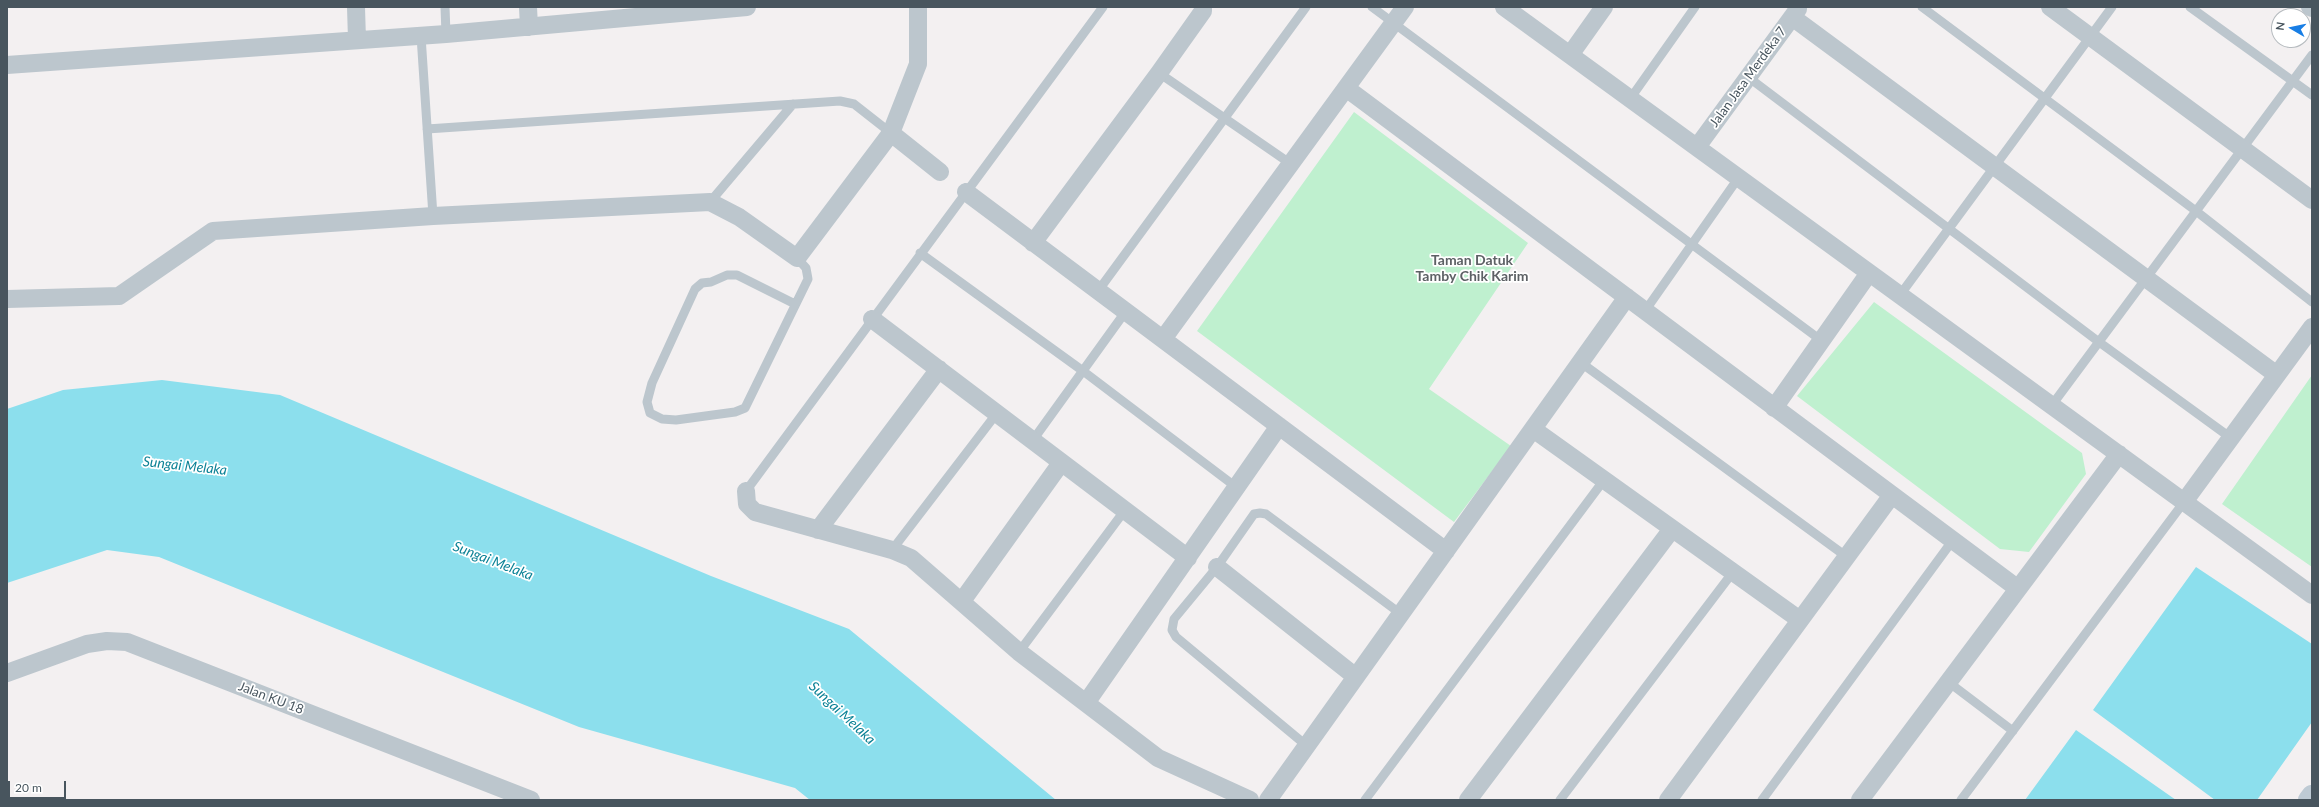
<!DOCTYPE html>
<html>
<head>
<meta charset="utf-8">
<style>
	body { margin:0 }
	#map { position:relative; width:2319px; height:807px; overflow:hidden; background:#f3f0f1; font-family:Lato,sans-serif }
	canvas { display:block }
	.frame { position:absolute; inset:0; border:8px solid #48555e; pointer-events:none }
	.north { position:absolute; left:2271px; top:8px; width:40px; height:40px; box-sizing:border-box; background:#fff; border:1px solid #b6bbbf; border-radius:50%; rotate:279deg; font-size:11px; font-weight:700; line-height:16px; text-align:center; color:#48555e }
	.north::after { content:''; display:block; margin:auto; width:14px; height:18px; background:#187ee5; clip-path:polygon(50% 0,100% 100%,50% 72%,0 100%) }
	.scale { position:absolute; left:8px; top:781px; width:58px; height:18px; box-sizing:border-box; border:2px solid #48555e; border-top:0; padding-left:5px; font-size:12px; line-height:14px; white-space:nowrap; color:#48555e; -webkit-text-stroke:3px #fff; paint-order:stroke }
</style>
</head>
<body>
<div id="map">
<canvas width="2319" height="807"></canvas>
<div class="frame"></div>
<div class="north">N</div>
<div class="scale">20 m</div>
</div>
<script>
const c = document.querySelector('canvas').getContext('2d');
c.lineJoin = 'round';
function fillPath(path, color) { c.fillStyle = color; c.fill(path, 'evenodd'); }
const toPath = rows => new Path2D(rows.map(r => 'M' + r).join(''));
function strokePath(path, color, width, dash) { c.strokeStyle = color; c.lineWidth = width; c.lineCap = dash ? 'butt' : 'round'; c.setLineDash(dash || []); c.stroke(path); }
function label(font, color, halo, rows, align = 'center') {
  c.font = font + ' Lato,sans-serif'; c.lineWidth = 3.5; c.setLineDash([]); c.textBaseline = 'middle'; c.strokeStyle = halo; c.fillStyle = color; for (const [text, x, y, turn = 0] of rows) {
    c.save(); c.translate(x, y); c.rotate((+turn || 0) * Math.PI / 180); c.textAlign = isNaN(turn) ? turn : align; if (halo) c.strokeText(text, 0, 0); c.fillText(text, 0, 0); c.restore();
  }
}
fillPath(toPath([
	[1354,112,1528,243,1429,389,1511,446,1454,522,1197,331],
	[1874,302,2082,453,2086,474,2029,552,2000,549,1797,396],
	[2312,375,2312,567,2222,504]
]), '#bff0cf');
fillPath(toPath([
	[162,380,280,395,711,576,849,629,1056,800,810,800,795,788,579,727,159,557,107,550,7,583,7,409,63,390],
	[2196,567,2312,644,2312,722,2257,800,2215,800,2093,710],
	[2076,730,2176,800,2025,800]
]), '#8cdfed');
strokePath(toPath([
	[445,7,446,34],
	[1372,7,1822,341],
	[1922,7,2196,211,2312,302],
	[2190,7,2312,95],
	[421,36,433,216],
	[1159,73,1291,164],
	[1748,77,2099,342,2231,438],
	[1630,99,1695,7],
	[427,129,840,101,854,104,891,133],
	[710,202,793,104],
	[920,253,1083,371,1236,487],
	[1098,291,1306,7],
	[1900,295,2112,7],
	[795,304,737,275,727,275,711,282,702,283,695,289,652,383,647,402,650,413,662,419,676,420,735,412,745,408,808,279,806,268,797,258],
	[1645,311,1739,177],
	[1580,362,1847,557],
	[2052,405,2312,55],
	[1033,440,1126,311],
	[746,491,1103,7],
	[892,550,997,413],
	[1019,652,1125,510],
	[1947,681,2013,731],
	[1307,746,1176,637,1172,630,1174,619,1217,567,1254,514,1260,513,1266,514,1401,614],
	[1365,800,1604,480],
	[1560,800,1733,572],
	[1762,800,1953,540],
	[1961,800,2184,502]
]), '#bcc6cd', 9);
strokePath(toPath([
	[356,7,357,40],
	[528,7,529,27],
	[1504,7,2312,595],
	[2050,7,2312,200],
	[2310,7,2312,8],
	[1792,17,2277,375],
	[1570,55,1604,7],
	[7,65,446,34,747,7],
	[1346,88,2017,588],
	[891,133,940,172],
	[1697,147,1798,9],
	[966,192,1446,551],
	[1033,243,1159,73,1203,11,1203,7],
	[7,299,119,296,213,231,433,216,710,202,739,217,797,258,891,133,918,64,918,7],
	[872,319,1188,558],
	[1163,339,1405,7],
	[1774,408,1869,273],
	[1533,429,1800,620],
	[746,491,747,504,755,512,892,550,911,558,1019,652,1158,758,1250,800],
	[2184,502,2312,327],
	[818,530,939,369],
	[1217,567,1356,677],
	[962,601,1061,463],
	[7,673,87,644,107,641,127,642,531,800],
	[1086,703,1279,426],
	[1268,800,1627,297],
	[1468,800,1672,529],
	[1668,800,1892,495],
	[1860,800,2119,454]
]), '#bcc6cd', 18);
strokePath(toPath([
	[2309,800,2312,796]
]), '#becad4', 22);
label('13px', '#48555e', '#fff', [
	["Jalan Jasa Merdeka 7",1748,77,-54],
	["Jalan KU 18",271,698,21]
]);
label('bold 14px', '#5d6165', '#fff', [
	["Taman Datuk",1472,260],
	["Tamby Chik Karim",1472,276]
]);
label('italic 14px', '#0c8296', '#fff', [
	["Sungai Melaka",185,466,6],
	["Sungai Melaka",493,561,21],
	["Sungai Melaka",842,713,43]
]);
</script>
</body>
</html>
